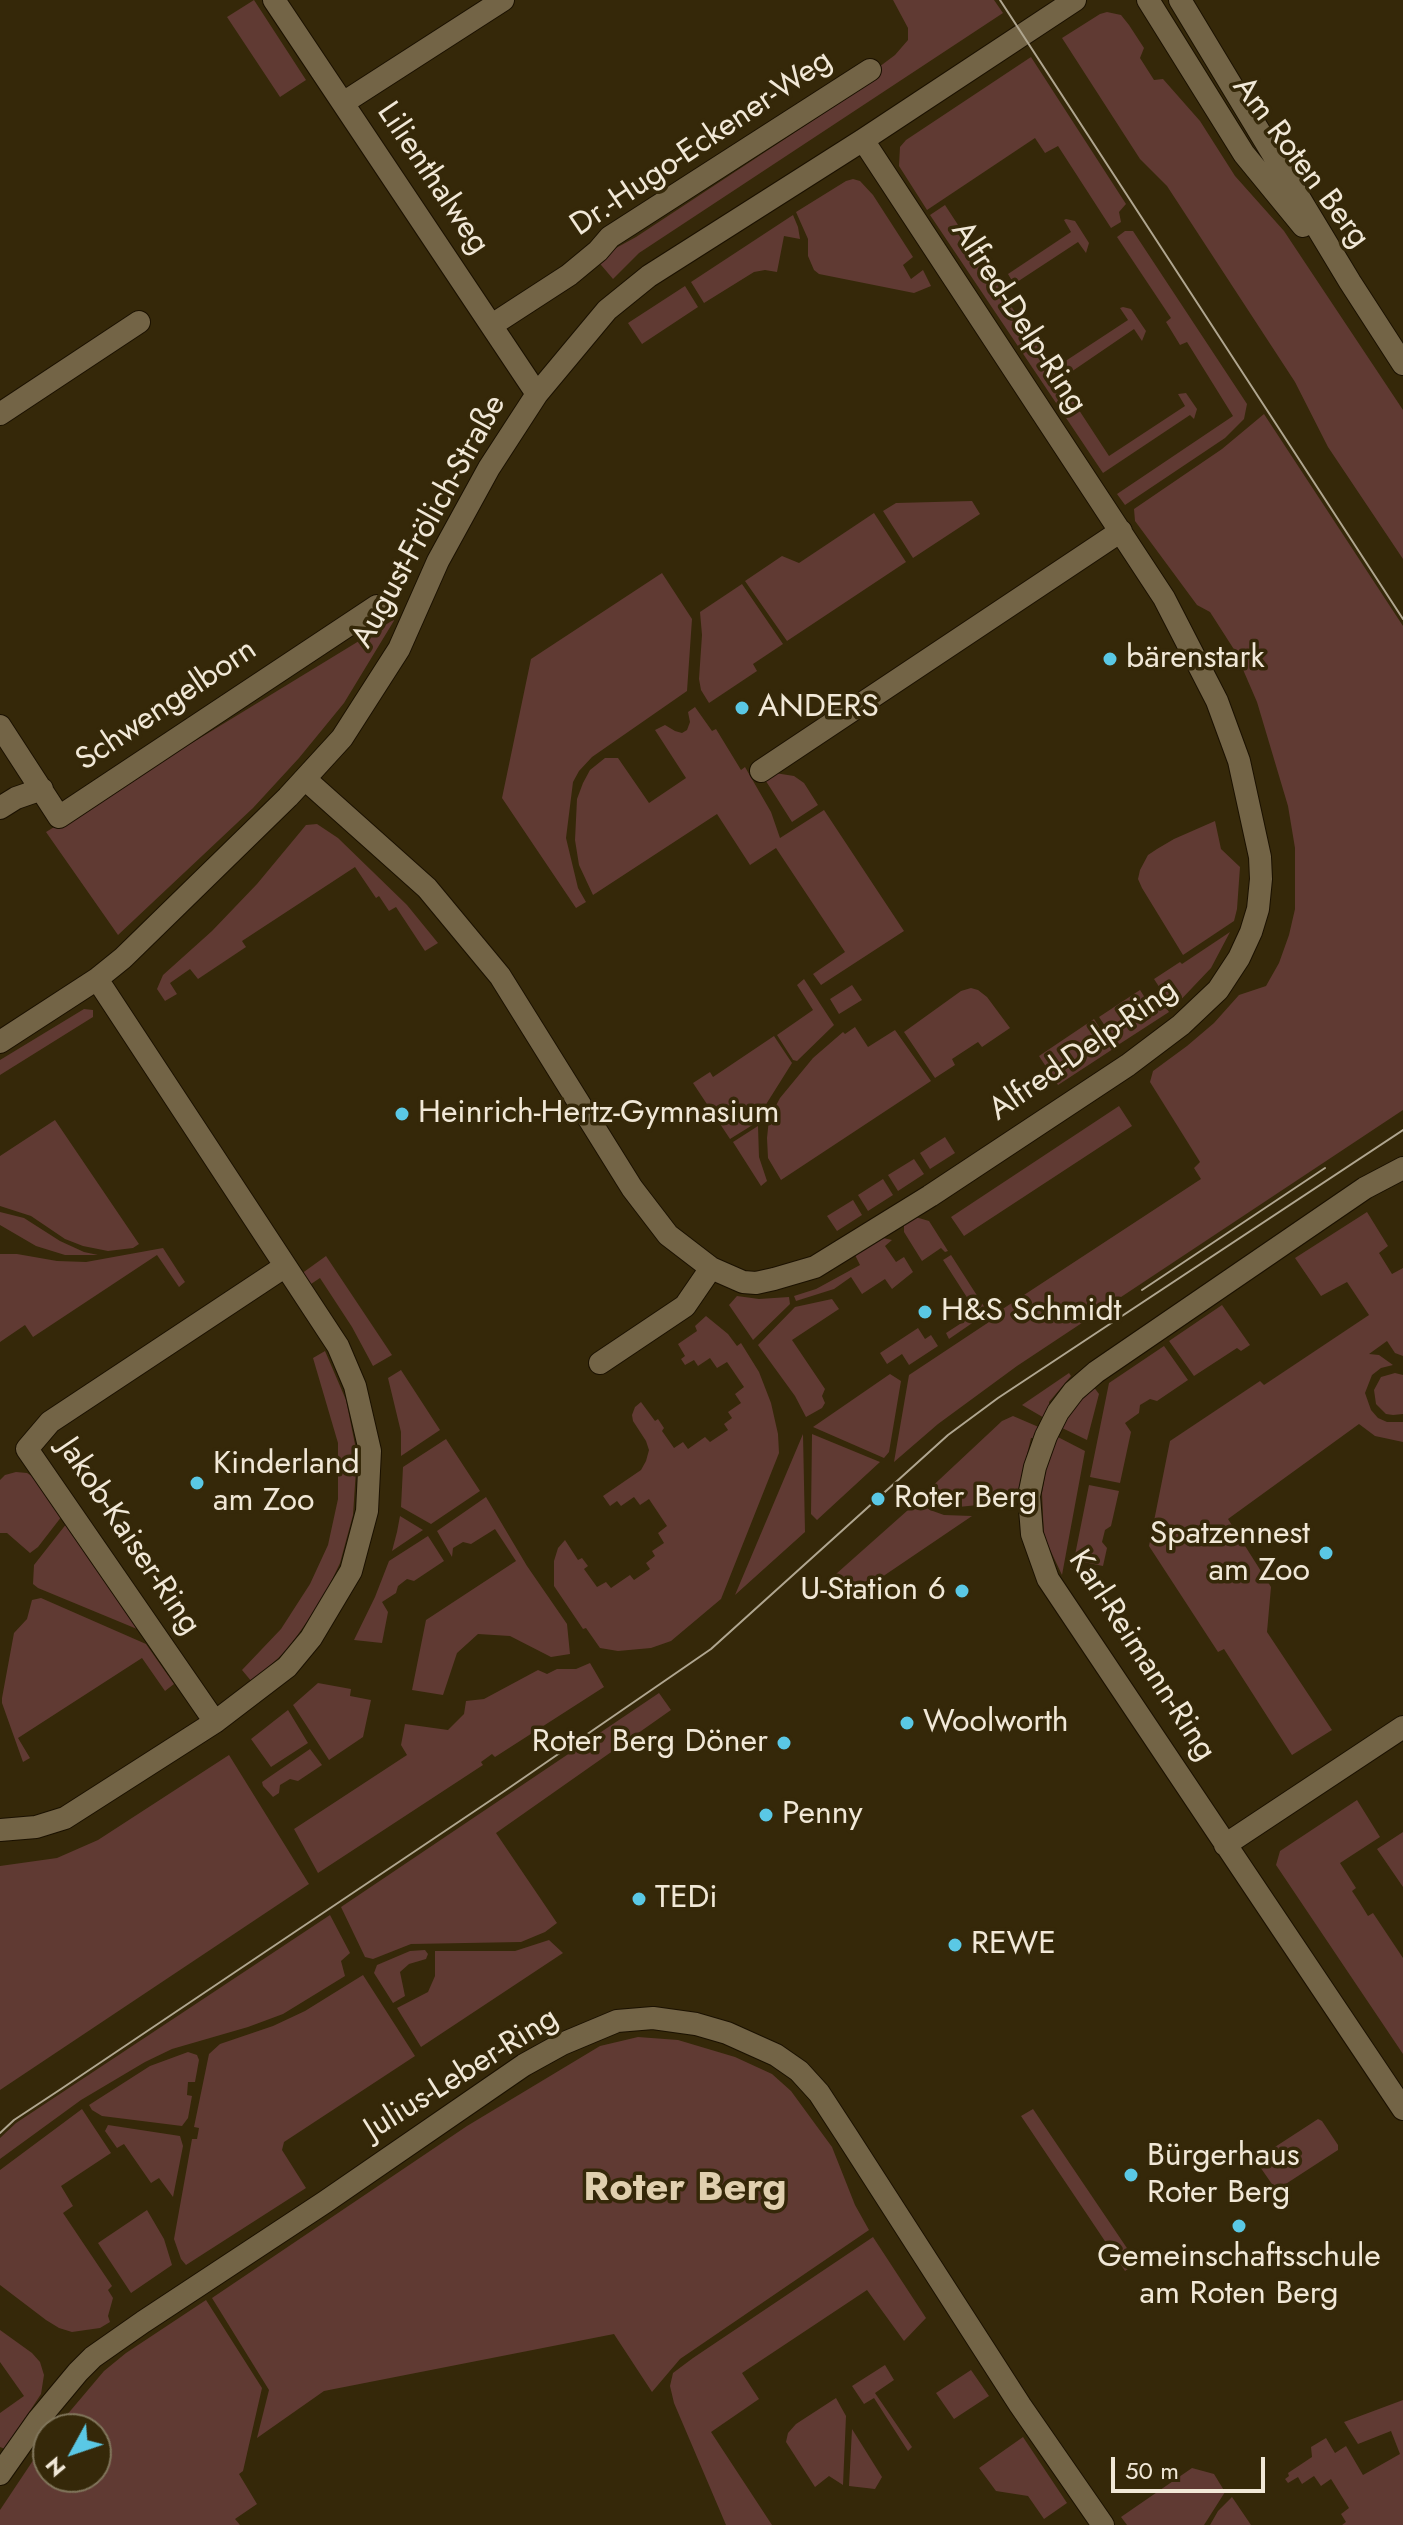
<!DOCTYPE html>
<html>
<head>
<meta charset="utf-8">
<style>
	body { margin:0 }
	#map { position:relative; width:1403px; height:2525px; overflow:hidden; background:#352809; font-family:Jost,sans-serif }
	canvas { display:block }
	.north { position:absolute; left:32px; top:2413px; width:80px; height:80px; box-sizing:border-box; background:#352809; border:2px solid #80755b; border-radius:50%; rotate:230deg; font-size:22px; font-weight:700; line-height:32px; text-align:center; color:#f1e8d7 }
	.north::after { content:''; display:block; margin:auto; width:28px; height:36px; background:#5ac8e5; clip-path:polygon(50% 0,100% 100%,50% 72%,0 100%) }
	.scale { position:absolute; left:1111px; top:2457px; width:154px; height:36px; box-sizing:border-box; border:4px solid #f1e8d7; border-top:0; padding-left:10px; font-size:24px; line-height:28px; white-space:nowrap; color:#f1e8d7; -webkit-text-stroke:6px #352809; paint-order:stroke }
</style>
</head>
<body>
<div id="map">
<canvas width="1403" height="2525"></canvas>
<div class="north">N</div>
<div class="scale">50 m</div>
</div>
<script>
const c = document.querySelector('canvas').getContext('2d');
c.lineJoin = 'round';
function fillPath(path, color) { c.fillStyle = color; c.fill(path, 'evenodd'); }
const toPath = rows => new Path2D(rows.map(r => 'M' + r).join(''));
function strokePath(path, color, width, dash) { c.strokeStyle = color; c.lineWidth = width; c.lineCap = dash ? 'butt' : 'round'; c.setLineDash(dash || []); c.stroke(path); }
function label(font, color, halo, rows, align = 'center') {
  c.font = font + ' Jost,sans-serif'; c.lineWidth = 7; c.setLineDash([]); c.textBaseline = 'middle'; c.strokeStyle = halo; c.fillStyle = color; for (const [text, x, y, turn = 0] of rows) {
    c.save(); c.translate(x, y); c.rotate((+turn || 0) * Math.PI / 180); c.textAlign = isNaN(turn) ? turn : align; if (halo) c.strokeText(text, 0, 0); c.fillText(text, 0, 0); c.restore();
  }
}
fillPath(toPath([
	[254,0,306,80,280,97,227,17],
	[893,0,994,0,1003,13,639,253,613,279,596,259,636,237,876,79,875,70,895,55,908,40,908,28],
	[1107,12,1121,15,1129,25,1144,48,1140,58,1154,80,1163,79,1200,121,1235,176,1284,231,1403,410,1403,559,1328,447,1295,382,1167,186,1140,159,1062,38,1100,14],
	[1031,57,1126,204,1119,212,1121,222,1111,228,1058,146,1045,153,1035,138,927,210,899,166,900,147,906,140],
	[853,179,860,181,873,195,913,257,903,265,911,279,923,270,931,286,914,293,819,274,814,270,808,256,808,239,796,212,846,181],
	[945,205,1109,456,1185,406,1178,394,1186,393,1197,409,1194,419,1190,415,1103,473,930,215],
	[793,215,798,227,800,239,784,236,777,272,765,270,754,272,704,303,691,282],
	[1066,219,1075,221,1089,243,1086,253,1078,242,1014,284,1008,274,1071,232,1064,220],
	[1125,231,1133,231,1247,404,1244,419,1225,438,1125,505,1117,494,1233,416,1187,342,1180,345,1166,322,1171,318,1117,237],
	[685,286,698,307,642,344,628,323],
	[1123,307,1131,309,1146,331,1142,341,1134,329,1071,372,1064,362,1128,320,1120,308],
	[1264,414,1403,626,1403,1110,1017,1366,938,1424,894,1462,909,1375,989,1322,998,1312,1201,1179,1194,1168,1200,1162,1150,1082,1153,1071,1187,1046,1214,1023,1239,995,1266,986,1279,963,1289,935,1295,909,1295,848,1288,806,1257,702,1235,651,1210,612,1197,605,1135,521,1134,509,1222,449],
	[972,501,980,514,913,558,883,511,896,503],
	[874,513,906,562,787,641,745,581,782,556,799,563],
	[662,573,692,619,687,691,592,757,579,771,573,782,566,838,578,888,586,902,576,908,502,798,531,659],
	[742,584,783,644,753,664,757,671,709,703,701,690,699,679,702,635,700,612],
	[395,619,344,703,299,758,253,808,118,935,46,832],
	[695,707,712,731,716,729,741,770,745,767,771,812,780,838,824,810,904,931,821,985,813,974,845,952,776,848,750,865,717,814,593,895,579,865,575,840,577,799,583,783,590,770,605,758,618,758,649,803,686,778,655,730,665,725,675,731,682,733,687,730,690,722,688,712],
	[775,773,794,776,804,783,818,805,792,822,764,778],
	[1215,821,1221,849,1240,867,1237,909,1234,921,1183,955,1142,888,1138,879,1140,870,1148,855,1157,849,1174,839],
	[317,824,338,838,407,905,438,943,425,951,396,907,389,911,379,896,376,898,355,867,242,941,246,947,198,979,190,969,170,983,177,994,165,1001,157,989,163,975,212,931,257,884,306,825],
	[1230,932,1211,968,1173,1008,1154,979,1180,962,1182,964],
	[804,979,834,1025,797,1061,793,1060,777,1035,813,1010,797,985],
	[852,985,862,1000,839,1014,830,999],
	[971,988,978,990,987,997,1010,1028,982,1047,978,1042,952,1059,955,1065,935,1078,904,1032,961,991],
	[1140,990,1149,1004,1159,997,1169,1012,1118,1045,1099,1017],
	[84,1009,93,1010,93,1017,0,1075,0,1060],
	[1094,1019,1113,1049,1058,1085,1039,1056],
	[855,1027,868,1047,895,1030,931,1081,781,1180,768,1158,767,1138,769,1119,780,1098,813,1058,843,1032,845,1034],
	[774,1036,792,1063,765,1106,759,1121,730,1139,693,1083,710,1072,713,1077],
	[1119,1106,1132,1126,964,1236,951,1217],
	[55,1120,139,1244,133,1248,108,1251,83,1246,65,1239,31,1216,0,1206,0,1156],
	[758,1126,759,1157,767,1181,761,1186,733,1142],
	[945,1137,955,1153,930,1169,920,1153],
	[914,1159,924,1174,898,1191,888,1175],
	[883,1179,893,1195,868,1211,858,1195],
	[853,1200,862,1215,837,1231,827,1216],
	[0,1212,24,1218,60,1241,84,1252,98,1255,65,1255,36,1246,0,1225],
	[1367,1212,1388,1246,1379,1253,1392,1274,1403,1268,1403,1356,1395,1353,1387,1341,1369,1354,1379,1355,1393,1365,1381,1368,1372,1375,1365,1393,1371,1410,1378,1418,1387,1422,1403,1422,1403,1442,1375,1436,1359,1424,1228,1519,1271,1587,1267,1632,1332,1730,1292,1755,1224,1649,1218,1652,1149,1546,1170,1441,1260,1381,1264,1385,1369,1315,1347,1282,1321,1296,1295,1258],
	[912,1216,929,1221,948,1251,945,1252,941,1248,922,1261,904,1232,904,1225],
	[879,1237,892,1240,885,1246,896,1262,904,1257,913,1272,892,1289,885,1279,862,1294,851,1277,834,1289,796,1301,794,1296,816,1289,860,1265,854,1253],
	[163,1248,185,1282,179,1287,157,1255,33,1337,25,1325,0,1342,0,1254,17,1254,57,1261,86,1262],
	[951,1255,985,1308,981,1317,949,1339,946,1333,977,1313,943,1260],
	[326,1256,392,1355,373,1366,352,1327,320,1278,308,1286,301,1274],
	[737,1296,759,1299,789,1297,790,1304,753,1340,729,1305],
	[832,1299,839,1309,792,1340,825,1389,822,1396,825,1403,822,1408,806,1417,795,1396,758,1345,795,1307],
	[1222,1305,1250,1345,1241,1351,1237,1348,1194,1376,1169,1341],
	[706,1316,728,1334,737,1346,741,1343,759,1372,771,1403,778,1434,779,1453,721,1599,671,1641,651,1648,618,1651,600,1648,586,1628,583,1629,554,1586,554,1561,558,1548,565,1540,578,1560,582,1558,588,1566,584,1569,597,1587,606,1582,611,1588,630,1575,634,1580,650,1569,646,1563,655,1556,652,1551,664,1543,658,1533,667,1526,649,1499,640,1505,634,1497,621,1506,617,1501,610,1506,603,1496,641,1470,646,1461,649,1450,646,1441,633,1421,632,1415,635,1407,641,1402,655,1421,658,1419,664,1428,662,1431,674,1448,683,1442,688,1449,705,1437,710,1442,728,1430,724,1424,732,1418,728,1412,741,1403,735,1394,744,1387,727,1362,717,1368,710,1358,698,1366,694,1360,685,1365,681,1359,685,1356,678,1344,697,1331,695,1326],
	[918,1328,925,1339,931,1335,938,1346,909,1365,902,1354,887,1364,880,1353],
	[1164,1346,1188,1380,1157,1401,1150,1399,1140,1405,1139,1413,1125,1423,1131,1432,1120,1483,1090,1477,1109,1383],
	[325,1351,346,1400,357,1454,353,1515,340,1563,323,1599,287,1650,252,1682,242,1670,281,1629,310,1584,328,1545,338,1499,338,1443,313,1358],
	[401,1370,440,1430,401,1456,401,1432,388,1378],
	[1069,1373,1071,1376,1049,1402,1049,1415,1046,1419,1022,1405],
	[1395,1373,1403,1375,1403,1414,1393,1415,1386,1414,1376,1404,1374,1390,1381,1377],
	[890,1374,901,1381,889,1452,884,1458,813,1427],
	[1093,1386,1099,1394,1087,1440,1058,1426],
	[1013,1416,1041,1428,1038,1438,1031,1438,1016,1501,949,1508,929,1501,924,1494,1002,1421],
	[803,1434,805,1532,735,1595],
	[812,1434,880,1462,817,1520,811,1514],
	[1052,1434,1085,1451,1062,1575,1044,1537,1042,1493],
	[446,1439,480,1491,431,1524,401,1507,403,1467],
	[16,1472,27,1473,38,1480,62,1516,38,1547,30,1553,7,1533,0,1533,0,1480,5,1475],
	[1089,1485,1119,1491,1111,1526,1105,1530,1102,1542,1107,1548,1103,1566,1074,1560],
	[486,1497,527,1566,567,1624,570,1654,551,1657,510,1636,478,1634,457,1653,443,1695,412,1690,426,1620,516,1561,495,1529,471,1544,463,1542,453,1548,452,1557,437,1531],
	[917,1502,930,1510,944,1515,972,1516,851,1598,836,1574],
	[400,1516,423,1530,392,1551,397,1532],
	[67,1523,137,1629,38,1588,33,1584,34,1565],
	[428,1536,444,1561,414,1581,407,1579,398,1586,396,1593,382,1602,388,1612,382,1643,354,1640,375,1597,389,1561],
	[41,1598,146,1644,174,1684,165,1691,142,1658,18,1738,30,1758,23,1762,2,1703,2,1698,14,1633,27,1619,32,1600],
	[590,1663,604,1687,495,1757,492,1754,481,1762,483,1765,318,1873,294,1829,407,1755,401,1745,405,1724,448,1730,464,1714,466,1701,484,1699,538,1670,547,1674,557,1669,576,1669],
	[318,1683,351,1689,350,1696,371,1700,363,1737,329,1760,293,1705],
	[659,1693,671,1710,496,1833,557,1923,545,1932,521,1942,411,1944,373,1959,365,1957,341,1907],
	[288,1710,308,1743,271,1767,251,1739],
	[310,1749,322,1765,298,1781,290,1779,280,1785,279,1793,273,1797,263,1786,262,1782],
	[229,1755,309,1884,0,2090,0,1866,57,1858,98,1840],
	[1357,1800,1380,1837,1340,1863,1356,1888,1352,1891,1360,1903,1368,1916,1373,1913,1403,1958,1403,2054,1276,1865,1280,1851],
	[1403,1832,1403,1887,1377,1849],
	[330,1915,350,1953,341,1961,345,1976,283,2014,248,2027,172,2049,145,2062,81,2100,0,2159,0,2138,16,2123],
	[549,1940,563,1953,421,2047,397,2008,428,1992,435,1976,435,1951,515,1951],
	[425,1950,428,1954,426,1959,409,1964,400,1972,405,1996,393,2003,374,1973,377,1965,410,1951],
	[363,1975,415,2056,284,2142,282,2150,306,2188,186,2265,181,2259,174,2239,192,2139,197,2139,199,2128,194,2127,209,2054,220,2044,273,2026,305,2011],
	[638,2037,678,2040,735,2057,772,2074,791,2091,832,2147,855,2205,869,2230,680,2359,652,2392,614,2334,324,2391,257,2438,269,2390,212,2298,467,2126,600,2046],
	[188,2052,197,2055,199,2060,195,2082,188,2082,187,2095,192,2096,188,2118,182,2126,102,2116,92,2110,89,2105,150,2066],
	[82,2109,111,2153,61,2186,73,2206,63,2213,112,2286,108,2290,113,2298,108,2316,110,2322,100,2328,72,2332,59,2328,46,2320,0,2285,0,2170],
	[1033,2109,1137,2263,1125,2271,1021,2116],
	[1318,2119,1322,2121,1338,2145,1338,2150,1278,2189,1274,2187,1258,2164,1258,2158],
	[108,2125,180,2136,183,2146,173,2197,159,2178,151,2183,124,2144,117,2148,105,2131],
	[147,2210,164,2239,172,2265,131,2293,98,2243],
	[873,2237,926,2318,904,2341,867,2290,742,2373,759,2399,711,2432,772,2525,726,2525,674,2403,670,2386,673,2373,693,2358],
	[206,2300,262,2388,243,2471,239,2474,257,2504,235,2519,240,2525,0,2525,0,2510,48,2438,48,2477,96,2477,96,2429,55,2429,104,2371,126,2353],
	[0,2330,32,2353,40,2362,44,2375,41,2394,5,2449,0,2447,0,2413,24,2396,0,2362],
	[885,2365,894,2380,875,2393,912,2447,908,2451,874,2398,864,2404,852,2386],
	[971,2370,989,2396,954,2419,936,2393],
	[836,2398,846,2416,843,2485,829,2476,815,2487,786,2442,788,2433,796,2424],
	[1403,2400,1403,2525,1342,2525,1346,2522,1341,2514,1349,2508,1331,2479,1321,2486,1314,2476,1302,2484,1298,2477,1288,2483,1285,2479,1289,2476,1288,2473,1312,2457,1311,2447,1326,2438,1335,2453,1346,2446,1363,2475,1400,2454,1391,2431,1358,2444,1344,2422],
	[852,2429,882,2477,875,2489,849,2486],
	[1023,2437,1067,2503,1044,2519,1028,2496,996,2491,979,2468],
	[1192,2468,1214,2474,1225,2492,1204,2525,1127,2525,1121,2517],
	[1232,2497,1251,2525,1210,2525,1218,2511]
]), '#603a33');
const minor = toPath([
	[274,0,537,394],
	[343,103,503,0],
	[492,325,569,275,598,251,610,237,870,70],
	[0,414,139,322],
	[0,726,59,817,377,606],
	[761,771,1121,531],
	[305,779,427,888,500,976,632,1188,668,1235,711,1268,743,1282,756,1283,774,1279,815,1267,930,1196,1128,1065,1181,1025,1218,990,1239,958,1251,932,1258,909,1261,879,1260,857,1239,761,1217,701,1164,598,863,140],
	[0,808,16,798,42,789],
	[0,1042,97,979,123,958,288,797,342,738,399,649,438,561,489,468,537,394,607,310,649,276,863,140,1075,0],
	[1403,1168,1365,1188,1096,1372,1074,1391,1058,1412,1046,1436,1035,1467,1029,1496,1032,1534,1048,1579,1403,2109],
	[600,1363,685,1306,711,1268],
	[215,1722,27,1449,50,1422,284,1267],
	[0,1830,36,1827,65,1818,215,1722,287,1667,311,1638,351,1571,367,1511,370,1451,355,1386,338,1346,97,979],
	[1225,1845,1403,1727],
	[0,2474,38,2420,78,2372,93,2357,143,2322,325,2202,524,2065,562,2044,617,2021,653,2018,696,2024,727,2033,776,2055,799,2071,819,2093,847,2136,1020,2405,1103,2525]
]);
const secondary = toPath([
	[1148,0,1244,154,1303,226],
	[1180,0,1350,282,1403,364]
]);
strokePath(minor, '#1b1100', 24);
strokePath(secondary, '#1b1100', 24);
strokePath(minor, '#736446', 22);
strokePath(secondary, '#736446', 22);
strokePath(toPath([
	[1000,0,1403,619],
	[1142,1290,1325,1168],
	[0,2133,14,2120,61,2089,506,1790,711,1649,948,1435,998,1398,1403,1130]
]), '#b0a690', 2);
for (const [x, y, r, color] of [
	[1110,659,8,"#5ac8e5"],
	[742,708,8,"#5ac8e5"],
	[402,1114,8,"#5ac8e5"],
	[925,1312,8,"#5ac8e5"],
	[197,1483,8,"#5ac8e5"],
	[878,1499,8,"#5ac8e5"],
	[1326,1553,8,"#5ac8e5"],
	[962,1591,8,"#5ac8e5"],
	[907,1723,8,"#5ac8e5"],
	[784,1743,8,"#5ac8e5"],
	[766,1815,8,"#5ac8e5"],
	[639,1899,8,"#5ac8e5"],
	[955,1945,8,"#5ac8e5"],
	[1131,2175,8,"#5ac8e5"],
	[1239,2226,8,"#5ac8e5"]
]) { const dot = new Path2D(); dot.arc(x, y, r, 0, 2 * Math.PI); c.fillStyle = color; c.fill(dot); strokePath(dot, '#352809', 3); }
label('32px', '#f1e8d7', '#352809', [
	["Dr.-Hugo-Eckener-Weg",702,144,-34],
	["Am Roten Berg",1300,163,53],
	["Lilienthalweg",432,179,56],
	["Alfred-Delp-Ring",1018,318,57],
	["August-Frölich-Straße",430,522,-61],
	["Schwengelborn",167,706,-34],
	["Alfred-Delp-Ring",1084,1051,-35],
	["Jakob-Kaiser-Ring",128,1537,56],
	["Karl-Reimann-Ring",1141,1656,57],
	["Julius-Leber-Ring",462,2075,-32]
]);
label('32px', '#f1e8d7', '#352809', [
	["bärenstark",1126,659],
	["ANDERS",758,708],
	["Heinrich-Hertz-Gymnasium",418,1114],
	["H&S Schmidt",941,1312],
	["Kinderland",213,1465],
	["am Zoo",213,1502],
	["Roter Berg",894,1499],
	["Spatzennest",1310,1535,"right"],
	["am Zoo",1310,1572,"right"],
	["U-Station 6",946,1591,"right"],
	["Woolworth",923,1723],
	["Roter Berg Döner",768,1743,"right"],
	["Penny",782,1815],
	["TEDi",655,1899],
	["REWE",971,1945],
	["Bürgerhaus",1147,2157],
	["Roter Berg",1147,2194],
	["Gemeinschaftsschule",1239,2258,"center"],
	["am Roten Berg",1239,2295,"center"]
], 'left');
label('bold 40px', '#e0cfae', '#352809', [
	["Roter Berg",685,2190]
]);
</script>
</body>
</html>
